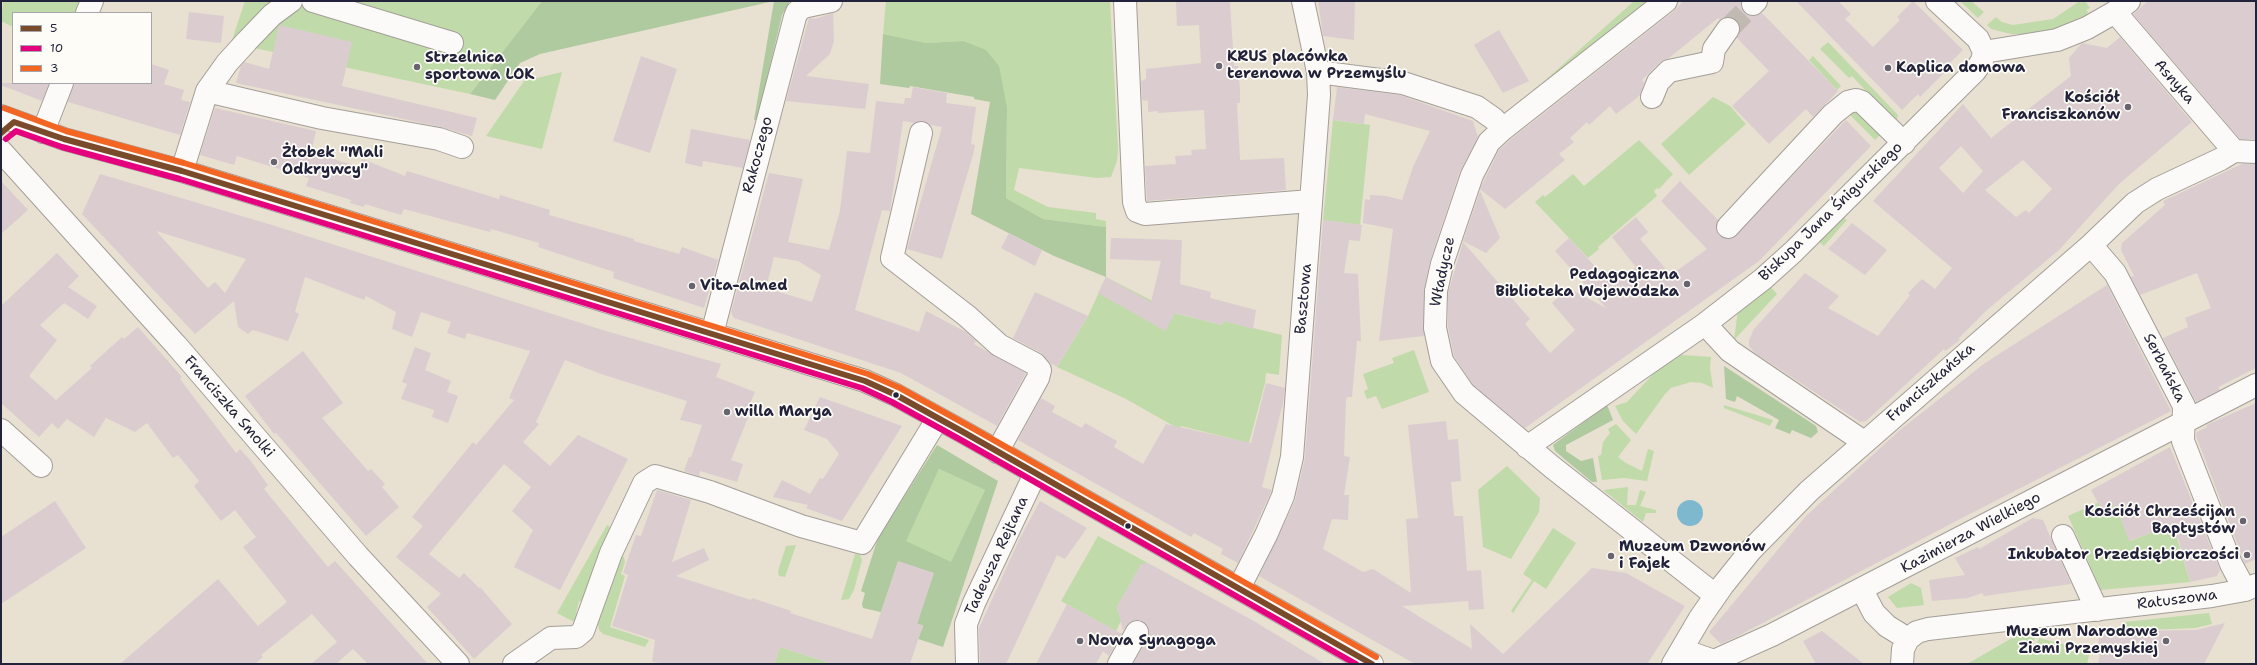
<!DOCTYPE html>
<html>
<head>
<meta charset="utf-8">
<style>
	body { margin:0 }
	#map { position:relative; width:2257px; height:665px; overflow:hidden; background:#e8e0d1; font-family:"Shantell Sans",sans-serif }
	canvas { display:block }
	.frame { position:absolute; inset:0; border:2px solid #22223b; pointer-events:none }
	.legend { position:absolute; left:12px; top:12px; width:140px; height:72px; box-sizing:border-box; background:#fdfcf7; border:1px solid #a5a5ac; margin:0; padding:5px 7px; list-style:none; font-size:12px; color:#22223b }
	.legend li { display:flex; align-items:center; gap:8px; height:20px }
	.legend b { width:20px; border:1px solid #a5a5ac }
</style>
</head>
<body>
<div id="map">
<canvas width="2257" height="665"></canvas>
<div class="frame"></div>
<ul class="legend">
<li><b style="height:5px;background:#7a4b2a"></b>5</li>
<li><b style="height:5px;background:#e5007d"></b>10</li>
<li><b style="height:5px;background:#f26522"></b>3</li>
</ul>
</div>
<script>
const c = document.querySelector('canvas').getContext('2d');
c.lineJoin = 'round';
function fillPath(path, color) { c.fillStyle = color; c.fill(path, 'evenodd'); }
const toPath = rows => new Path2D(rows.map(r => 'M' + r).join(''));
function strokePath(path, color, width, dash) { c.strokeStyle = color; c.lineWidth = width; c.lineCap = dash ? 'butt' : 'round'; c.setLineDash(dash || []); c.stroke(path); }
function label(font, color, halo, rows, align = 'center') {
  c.font = font + ' "Shantell Sans",sans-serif'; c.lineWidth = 3.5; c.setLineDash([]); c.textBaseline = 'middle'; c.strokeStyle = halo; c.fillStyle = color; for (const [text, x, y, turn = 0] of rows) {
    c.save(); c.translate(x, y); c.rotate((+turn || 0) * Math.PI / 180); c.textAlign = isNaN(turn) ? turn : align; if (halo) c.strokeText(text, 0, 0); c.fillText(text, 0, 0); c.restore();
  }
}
fillPath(toPath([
	[3,1,86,1,81,13,13,13,13,27,1,21],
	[245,1,542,1,470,94,231,43],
	[886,1,1110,1,1118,149,1117,161,1111,177,1097,178,1019,168,1014,190,1048,207,1096,213,1096,219,1106,221,1106,227,1043,219,1006,198,1007,108,963,41,926,43,883,34],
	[1634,1,1653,1,1522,101],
	[1960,1,1971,1,1984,12,1978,18],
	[2080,1,2081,3,2085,1,2090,8,2086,10,2088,12,2086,16,2053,30,2033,34,2011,34,1991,29,1987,25,1996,17,2002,22,2013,25,2053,19],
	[1828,42,1898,115,1896,123,1852,76,1849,78,1820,49],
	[1813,56,1841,86,1837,90,1809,60],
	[562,72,542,149,486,136,524,81],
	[1713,97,1730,106,1746,124,1689,175,1661,144],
	[1860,111,1883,132,1875,140,1847,112],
	[1333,120,1370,125,1360,225,1323,220],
	[1639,140,1673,174,1659,189,1657,188,1654,191,1657,196,1598,247,1599,249,1588,258,1535,202,1543,195,1545,197,1573,174,1584,186],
	[1842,216,1847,220,1824,246,1818,241],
	[1106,277,1178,314,1222,325,1224,321,1282,335,1279,375,1266,373,1265,383,1249,443,1181,426,1179,429,1126,399,1057,367,1088,316],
	[1768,284,1777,294,1734,340,1738,310],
	[1414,350,1429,392,1382,409,1376,396,1367,399,1364,391,1368,389,1363,374,1394,363,1392,358],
	[1682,355,1711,357,1710,368,1713,388,1702,383,1691,382,1671,388,1665,394,1636,434,1623,421,1615,406,1627,402,1661,366,1673,358],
	[1724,405,1773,420,1770,426,1724,408],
	[1616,424,1631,440,1618,457,1626,463,1642,471,1648,449,1654,451,1647,481,1624,478,1602,480,1598,456,1601,455,1603,442,1610,433,1608,429],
	[1507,466,1540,498,1539,512,1511,559,1483,547,1478,490],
	[939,469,985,490,951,563,905,541],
	[1628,487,1627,505,1636,505,1640,490,1646,492,1640,506,1656,510,1656,513,1646,513,1643,522,1603,490],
	[2097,503,2113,505,2115,509,2117,508,2130,541,2168,526,2172,538,2177,538,2190,582,2101,590,2068,516],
	[607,525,610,527,586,602,579,601,576,613,582,615,576,623,557,613],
	[1553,528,1576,543,1546,589,1534,581,1513,613,1511,611,1532,580,1523,574],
	[1098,536,1148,563,1141,565,1117,607,1118,612,1124,615,1116,631,1061,601],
	[796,545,785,577,779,576,778,571,786,546],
	[855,554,860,555,862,560,854,590,849,599,841,600],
	[620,556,624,557,625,562,621,574,625,576,610,627,649,640,645,647,603,634,599,630,598,624,606,595],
	[1911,583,1921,588,1924,605,1897,608,1888,597],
	[2209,613,2212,624,2195,628,2125,631,2125,622],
	[2019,634,2035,638,2033,643,2037,644,2039,638,2090,651,2087,664,1967,664],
	[780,647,833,664,774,664]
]), '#c0dba9');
fillPath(toPath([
	[542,1,790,1,782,15,757,120,754,120,774,1,540,54,520,63,495,100,470,94],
	[883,34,926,43,963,41,986,50,999,66,1007,108,1006,198,1043,219,1106,227,1106,277,1054,256,971,214,990,102,974,99,974,97,910,86,909,88,880,84],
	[1724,366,1816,426,1818,432,1811,438,1792,430,1790,434,1775,428,1779,420,1737,396,1735,402,1726,399],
	[1607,405,1613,420,1566,445,1566,451,1581,461,1593,458,1597,482,1592,482,1555,451,1553,445],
	[937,445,998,481,943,647,918,639,923,626,917,624,933,573,898,562,881,612,863,608,862,604,865,593,861,591,878,538],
	[939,469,985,490,951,562,906,541]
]), '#aeca9e');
fillPath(toPath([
	'1677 513a13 13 0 1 1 26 0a13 13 0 1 1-26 0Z'
]), '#7eb8ce');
fillPath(toPath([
	[1176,1,1230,1,1234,66,1238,66,1240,90,1240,103,1237,103,1240,160,1284,158,1286,190,1147,201,1145,166,1176,164,1175,156,1192,155,1191,150,1206,149,1204,110,1158,113,1158,111,1148,112,1148,101,1142,100,1141,81,1146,79,1146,69,1201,63,1199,25,1177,26],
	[1318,1,1355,1,1354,40,1323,36],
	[1683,1,1741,1,1741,8,1749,16,1756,16,1762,13,1838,91,1813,117,1806,109,1769,144,1732,106,1769,71,1737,38,1740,30,1735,19,1729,17,1720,20,1718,18,1669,58,1660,62,1642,80,1644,83,1640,95,1633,101,1616,114,1610,106,1589,125,1587,122,1570,138,1574,142,1559,154,1565,160,1505,209,1480,189,1499,150,1511,139,1674,11],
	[1796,1,1838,1,1851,14,1845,19,1873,47,1900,20,1897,17,1913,1,1963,50,1948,65,1950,67,1920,97,1918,94,1902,110],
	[2148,1,2256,1,2256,139,2240,139,2133,14],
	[189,12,224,16,221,43,186,39],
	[833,13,834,41,830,54,806,76,869,84,865,109,786,101,809,18,815,19],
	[279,25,352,42,342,86,477,118,472,136,441,127,236,83,241,66,244,62,269,69],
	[1499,30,1529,81,1503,93,1474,45],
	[2120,37,2192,122,2119,184,2059,250,1988,309,1958,339,1960,340,1945,351,1944,349,1866,421,1860,422,1755,353,1749,346,1749,340,1754,329,1805,273,1839,296,1828,308,1878,336,1910,295,1908,293,1922,279,1935,289,1952,268,1873,201,1963,104,1991,138,2071,76,2069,58,2082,43,2107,48],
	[1961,146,1983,171,1963,193,1939,168],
	[2023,160,2052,189,2029,213,2026,210,2016,217,1985,190],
	[641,56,677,69,650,153,613,141],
	[151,64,169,70,164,84,184,90,181,100,190,102,180,135,68,102,74,83,151,83],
	[1,83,49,83,42,101,1,85],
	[913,87,947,93,946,103,976,107,971,144,975,145,973,155,942,259,907,249,942,127,931,125,923,121,915,123,903,121,890,211,882,210,855,310,919,332,926,311,966,332,976,341,974,344,1026,373,997,426,901,373,734,318,731,312,769,173,803,179,788,242,829,250,840,211,847,151,870,153,876,101,904,104,905,98,911,98],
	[774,257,798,261,821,275,812,302,766,288],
	[1337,87,1400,95,1473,121,1478,137,1460,171,1430,261,1424,291,1424,336,1379,341,1393,229,1363,223,1365,199,1370,200,1370,195,1386,196,1402,200,1413,167,1430,131,1365,114,1364,124,1333,120],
	[215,108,316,131,311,152,343,162,360,166,362,159,405,176,407,171,499,199,500,195,550,210,549,215,634,239,634,241,679,254,682,247,718,260,704,308,613,278,614,272,538,247,539,243,491,229,490,232,404,209,401,215,365,204,364,207,350,203,351,200,306,186,309,178,237,156,234,165,200,155],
	[1846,120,1871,146,1759,261,1525,428,1473,385,1454,356,1448,327,1448,293,1463,242,1530,319,1525,324,1550,353,1575,330,1552,303,1568,288,1606,308,1555,251,1569,238,1613,286,1636,267,1612,237,1636,217,1648,232,1640,239,1671,275,1707,249,1661,201,1680,181,1718,220,1716,230,1719,236,1725,239,1732,239],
	[691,129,750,140,743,168,703,161,702,167,685,163],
	[2242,164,2256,164,2256,368,2218,387,2220,390,2196,402,2163,338,2188,327,2185,318,2211,308,2197,273,2140,295,2131,277,2134,276,2121,250,2122,243,2165,205,2163,201],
	[100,174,272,225,606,331,721,364,716,377,755,392,748,408,751,410,731,460,743,464,737,482,700,471,699,476,684,471,689,457,691,457,702,425,680,420,687,401,601,374,565,360,536,422,539,424,523,442,550,466,578,435,628,459,560,590,514,567,533,530,512,511,531,487,504,464,429,554,459,578,464,573,479,588,480,587,512,624,474,659,427,607,441,594,396,557,423,526,412,517,473,442,476,445,514,400,509,398,530,351,467,333,465,339,447,333,451,322,421,312,412,337,392,329,396,312,366,296,364,300,305,277,295,312,299,314,288,341,253,330,248,334,238,327,234,301,195,334,82,214],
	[156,231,224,252,246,259,225,293,215,282,208,288],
	[1,181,28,210,1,234],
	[1480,191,1500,238,1486,253,1463,241],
	[1323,220,1362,225,1360,241,1349,240,1344,273,1358,274,1361,341,1357,341,1352,397,1347,397,1346,400,1344,456,1350,457,1344,495,1349,495,1348,520,1332,519,1323,549,1363,572,1373,569,1411,593,1406,519,1418,518,1408,425,1446,421,1448,440,1458,439,1461,481,1451,482,1454,516,1463,516,1467,571,1481,570,1484,609,1469,610,1468,601,1402,606,1472,649,1470,624,1503,654,1592,568,1626,573,1685,606,1647,664,1415,664,1259,576,1295,501,1305,458],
	[1852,223,1887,250,1865,275,1828,249],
	[1009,233,1042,250,1035,266,1001,248],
	[1111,238,1182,240,1180,284,1211,292,1210,298,1256,310,1253,329,1224,321,1222,325,1175,313,1165,331,1098,293,1106,277,1151,302,1161,261,1110,259],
	[57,253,79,276,68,287,97,306,88,319,64,303,40,325,57,340,29,376,56,400,92,368,90,366,122,337,124,339,138,327,182,377,180,379,236,453,240,449,250,460,268,485,264,489,328,567,335,561,428,664,368,664,353,649,336,664,311,664,337,642,312,614,261,655,263,657,255,664,120,664,218,579,258,626,287,602,243,547,256,537,235,510,221,521,194,486,199,481,178,455,173,458,147,423,135,432,106,418,94,437,67,419,58,429,52,423,39,437,1,403,1,306],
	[2107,285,2171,411,1958,520,1738,636,1721,644,1709,632,1806,516,1900,430,1985,363],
	[1035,292,1088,316,1057,367,1050,363,1041,353,1013,338],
	[415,347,431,353,425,370,451,381,447,392,458,396,448,423,432,417,434,410,401,399,407,384,402,382],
	[303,351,343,403,322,418,368,471,371,469,385,484,382,487,399,507,366,536,276,433,274,434,245,396],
	[1266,383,1285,388,1283,403,1262,487,1272,490,1238,563,1221,554,1223,549,1194,533,1191,537,1018,440,1041,398,1055,406,1052,412,1082,428,1085,423,1117,441,1114,447,1143,464,1166,424,1251,443],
	[820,397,902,426,842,521,806,508,808,505,773,497,782,480,810,494,820,478,823,479,839,454,827,439,804,430],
	[2256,403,2256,559,2245,564,2196,436,2197,432,2207,427,2206,425],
	[2170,447,2220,570,2217,576,2190,582,2178,538,2172,538,2171,525,2129,541,2117,508,2115,509,2113,505,2102,510,2091,490],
	[657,490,691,500,672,562,704,548,709,560,676,576,751,600,752,598,791,611,790,613,872,639,898,561,934,573,917,624,923,625,910,664,833,664,780,647,774,664,667,664,652,662,655,640,612,626,628,575,623,573,636,535,641,536],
	[55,501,86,548,1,604,1,537],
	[1040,501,1087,528,1065,559,1057,555,1006,664,980,664,979,628,1020,538],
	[2033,518,2043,520,2071,584,1984,596,1982,593,1968,598,1932,601,1929,580,1965,575,1955,558,1978,547,1979,549],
	[1148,563,1252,620,1325,664,1133,664,1148,638,1148,626,1143,621,1136,620,1130,621,1123,631,1117,607,1141,564],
	[1067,604,1122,634,1109,656,1103,651,1096,664,1036,664],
	[2225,623,2204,664,2098,664,2100,654,2098,653,2099,635,2141,631,2196,630],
	[1822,631,1864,664,1816,664,1803,641]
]), '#dbcdcf');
strokePath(toPath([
	[1728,29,1753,4]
]), '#c0bab3', 22, [22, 11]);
const minor = toPath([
	[313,1,452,43],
	[1125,1,1134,202,1137,211,1145,214,1311,201],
	[1666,1,1503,129,1489,142,1472,175,1442,264,1436,291,1435,328,1442,361,1464,393,1552,467,1715,595],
	[1937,1,1978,39,1984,52],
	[1753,4,1756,1],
	[2115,12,2234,151],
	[87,13,92,1],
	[1984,52,2057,40,2087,28,2115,12,2129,1],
	[1318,72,1403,83,1477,107,1494,119,1503,129],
	[207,91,322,118,439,139,462,147],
	[1652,97,1658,82,1669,71,1712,62,1714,49,1728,29],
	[1,116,64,139,182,171,865,381,896,395,965,433,1372,664],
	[43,132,62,83],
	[921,133,892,258,967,316,999,345,1035,364,1040,370,1038,378,997,452],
	[1,151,176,345,358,556,458,664],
	[2234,151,2256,152],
	[182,171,207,91,227,63,247,41,272,15,291,1],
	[1728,227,1833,114,1848,102,1856,100,1862,102,1904,143],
	[2091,245,2115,273,2184,406,2183,441,2231,564,2245,590],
	[1705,324,1730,351,1864,442],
	[712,334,795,17,797,12,803,7,831,1],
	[1,430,41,466],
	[1527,447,1705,324,1763,279,1793,252,1975,71,1982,61,1984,52],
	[2063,536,2097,610],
	[1239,588,1266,535,1283,496,1292,457,1319,95,1318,72,1303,1],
	[1862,590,1874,613,1887,626,1908,639],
	[1682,650,1714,661,1772,635,2256,385],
	[514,664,551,638,576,637,583,631,611,553,644,483,655,476,710,492,801,526,862,543,938,418],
	[967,664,966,624,974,603,1035,474],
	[1119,664,1137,632],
	[1673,664,1700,618,1723,585,1751,550,1809,491,2091,245,2135,203,2157,189,2221,159,2234,151],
	[1902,664,1903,649,1908,639,1917,632,1928,629,2212,596,2245,590,2256,585]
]);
strokePath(minor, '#a39e98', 24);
strokePath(minor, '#fcfaf8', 22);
strokePath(toPath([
	[1,133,14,122,64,139,182,171,865,381,896,395,965,433,1372,664]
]), '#7a4b2a', 6);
strokePath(toPath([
	[6,139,16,131,62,147,180,179,862,388,892,402,961,440,1356,664]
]), '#e5007d', 6);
strokePath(toPath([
	[4,108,66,131,184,163,868,374,900,388,969,426,1376,657]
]), '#f26522', 6);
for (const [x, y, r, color] of [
	[1219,66,4,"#676470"],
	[417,67,4,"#676470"],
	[1888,68,4,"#676470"],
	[2128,107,4,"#676470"],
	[274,162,4,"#676470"],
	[1687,284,4,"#676470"],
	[692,286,4,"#676470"],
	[896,395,3.5,"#22223b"],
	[727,412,4,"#676470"],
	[2243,521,4,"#676470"],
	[1128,526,3.5,"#22223b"],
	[2247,555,4,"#676470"],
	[1611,556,4,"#676470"],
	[1080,641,4,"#676470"],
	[2166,641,4,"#676470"]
]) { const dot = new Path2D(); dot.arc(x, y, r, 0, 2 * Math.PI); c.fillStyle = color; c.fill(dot); strokePath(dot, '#fdfcf7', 1.5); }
label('bold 15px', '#22223b', '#fdfcf7', [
	["KRUS placówka",1227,57],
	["terenowa w Przemyślu",1227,74],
	["Strzelnica",425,58],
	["sportowa LOK",425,75],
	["Kaplica domowa",1896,68],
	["Kościół",2120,98,"right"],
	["Franciszkanów",2120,115,"right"],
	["Żłobek \"Mali",282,153],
	["Odkrywcy\"",282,170],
	["Pedagogiczna",1679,275,"right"],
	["Biblioteka Wojewódzka",1679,292,"right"],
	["Vita-almed",700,286],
	["willa Marya",735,412],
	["Kościół Chrześcijan",2235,512,"right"],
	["Baptystów",2235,529,"right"],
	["Muzeum Dzwonów",1619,547],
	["i Fajek",1619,564],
	["Inkubator Przedsiębiorczości",2239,555,"right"],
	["Muzeum Narodowe",2158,632,"right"],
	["Ziemi Przemyskiej",2158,649,"right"],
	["Nowa Synagoga",1088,641]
], 'left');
label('15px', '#22223b', '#fdfcf7', [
	["Asnyka",2174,82,49],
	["Rakoczego",758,155,-75],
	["Biskupa Jana Śnigurskiego",1831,212,-44],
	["Władycze",1443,272,-78],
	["Basztowa",1304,299,-85],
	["Serbańska",2164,368,63],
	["Franciszkańska",1931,383,-41],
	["Franciszka Smolki",229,407,49],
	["Kazimierza Wielkiego",1971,533,-28],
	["Tadeusza Rejtana",997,556,-65],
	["Ratuszowa",2177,600,-7]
]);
</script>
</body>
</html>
